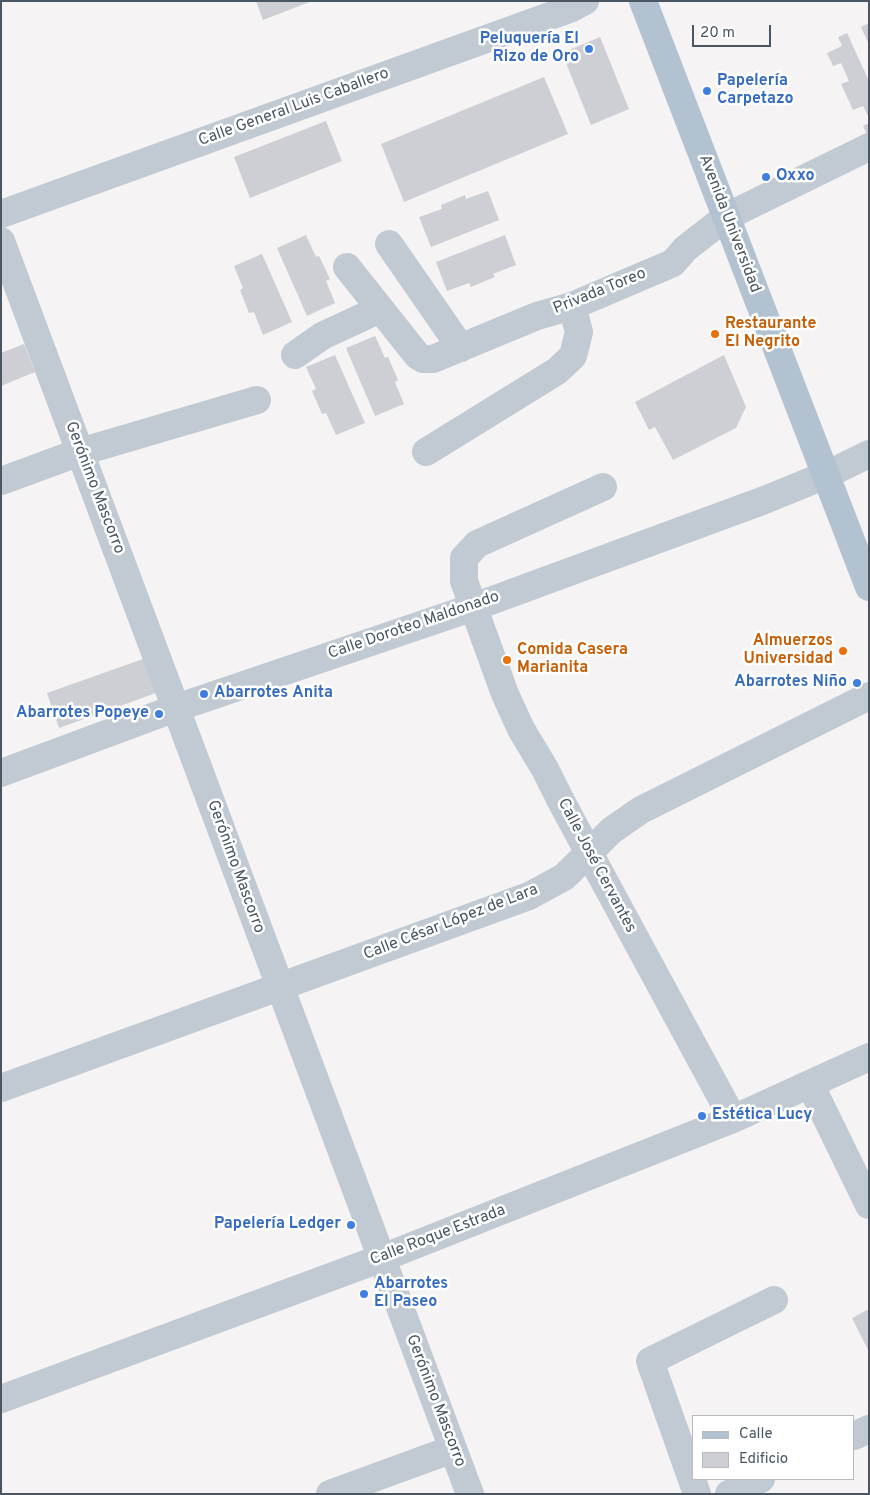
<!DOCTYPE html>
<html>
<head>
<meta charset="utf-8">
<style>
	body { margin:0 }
	#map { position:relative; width:870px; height:1495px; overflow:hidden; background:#f5f3f3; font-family:Overpass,sans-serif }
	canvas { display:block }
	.frame { position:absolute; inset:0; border:2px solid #4a5661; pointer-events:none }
	.legend { position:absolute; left:692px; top:1415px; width:162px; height:65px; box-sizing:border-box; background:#fff; border:1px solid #b7bbc0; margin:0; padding:6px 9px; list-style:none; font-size:15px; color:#4a5661 }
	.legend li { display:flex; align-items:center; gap:10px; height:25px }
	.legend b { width:25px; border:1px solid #b7bbc0 }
	.scale { position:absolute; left:692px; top:25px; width:79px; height:22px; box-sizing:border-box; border:2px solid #4a5661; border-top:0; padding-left:6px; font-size:15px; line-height:18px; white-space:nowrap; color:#4a5661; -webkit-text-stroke:4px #fff; paint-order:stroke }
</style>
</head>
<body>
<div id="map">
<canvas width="870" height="1495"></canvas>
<div class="frame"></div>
<ul class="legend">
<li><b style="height:6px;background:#b3c2d1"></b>Calle</li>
<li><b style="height:14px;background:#cdcfd5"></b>Edificio</li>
</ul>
<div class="scale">20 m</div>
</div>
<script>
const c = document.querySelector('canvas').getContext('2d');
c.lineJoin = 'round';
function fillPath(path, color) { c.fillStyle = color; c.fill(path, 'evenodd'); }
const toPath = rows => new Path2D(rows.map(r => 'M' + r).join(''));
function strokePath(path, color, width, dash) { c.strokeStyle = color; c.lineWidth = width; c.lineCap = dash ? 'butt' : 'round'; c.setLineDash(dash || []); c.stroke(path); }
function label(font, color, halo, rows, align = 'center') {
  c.font = font + ' Overpass,sans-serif'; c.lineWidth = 5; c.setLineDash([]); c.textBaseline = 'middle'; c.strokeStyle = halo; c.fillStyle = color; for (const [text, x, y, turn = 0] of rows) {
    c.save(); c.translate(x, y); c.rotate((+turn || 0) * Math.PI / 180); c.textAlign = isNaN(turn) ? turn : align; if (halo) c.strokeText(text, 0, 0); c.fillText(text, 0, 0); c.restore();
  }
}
fillPath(toPath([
	[256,1,312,1,263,20],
	[869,23,869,45,861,27],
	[847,33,869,81,869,118,863,106,853,110,841,84,849,81,841,63,833,66,827,53,842,46,838,37],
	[600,37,629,109,591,125,562,53],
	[544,77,568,134,404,202,381,144],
	[326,121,342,161,250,198,234,157],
	[869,123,869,139,863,126],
	[488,191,499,220,431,247,419,217,442,209,441,205,465,195,466,199],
	[306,235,316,257,319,256,330,279,326,281,335,303,307,316,277,248],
	[505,235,516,265,493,274,495,277,471,287,469,283,447,291,436,262],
	[262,254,292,322,263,335,254,312,249,313,240,290,243,288,234,266],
	[375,336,385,358,388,357,398,380,395,382,404,404,375,416,346,348],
	[24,344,35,372,1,386,1,353],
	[335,355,365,423,336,435,326,413,322,414,312,391,316,389,306,367],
	[724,355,746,407,736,428,673,460,655,427,649,430,635,402],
	[143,659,156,693,59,728,47,693],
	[869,1309,869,1352,852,1318]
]), '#cdcfd5');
strokePath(toPath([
	[1,214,572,8,585,1],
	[1,241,470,1494],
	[389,244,461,348],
	[347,267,417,355,423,359,433,359,537,316,572,306,673,263,685,249,726,217,869,147],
	[295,355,322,336,380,309],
	[426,452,557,371,573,356,579,332,572,306],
	[1,481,80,452,257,400],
	[603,487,477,544,464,558,464,581,505,694,521,729,545,769,562,803,733,1119],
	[1,773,176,708,474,607,762,501,826,475,869,454],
	[810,1084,869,1205],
	[1,1088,529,896,564,877,612,830,641,810,869,696],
	[1,1399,382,1258,733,1119,869,1057],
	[854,1436,869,1429],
	[330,1494,453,1449],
	[697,1494,650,1361,774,1300],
	[729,1494,761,1479]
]), '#c1cad2', 28);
strokePath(toPath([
	[643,1,869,587]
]), '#b3c2d1', 28);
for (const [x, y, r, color] of [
	[589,49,5,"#3f7fe0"],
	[707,91,5,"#3f7fe0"],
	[766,177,5,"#3f7fe0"],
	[715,334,5,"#e8710a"],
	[843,651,5,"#e8710a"],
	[507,660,5,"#e8710a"],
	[857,683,5,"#3f7fe0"],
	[204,694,5,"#3f7fe0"],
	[159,714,5,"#3f7fe0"],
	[702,1116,5,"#3f7fe0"],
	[351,1225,5,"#3f7fe0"],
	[364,1294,5,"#3f7fe0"]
]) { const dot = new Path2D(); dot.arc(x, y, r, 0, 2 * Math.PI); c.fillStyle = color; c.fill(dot); strokePath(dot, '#fff', 2); }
label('bold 16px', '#366cbe', '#fff', [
	["Peluquería El",579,40,"right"],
	["Rizo de Oro",579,58,"right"],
	["Papelería",717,82],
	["Carpetazo",717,100],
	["Oxxo",776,177],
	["Abarrotes Niño",847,683,"right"],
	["Abarrotes Anita",214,694],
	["Abarrotes Popeye",149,714,"right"],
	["Estética Lucy",712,1116],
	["Papelería Ledger",341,1225,"right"],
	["Abarrotes",374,1285],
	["El Paseo",374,1303]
], 'left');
label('16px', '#4a5661', '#fff', [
	["Calle General Luis Caballero",294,108,-20],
	["Avenida Universidad",729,224,69],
	["Privada Toreo",600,292,-22],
	["Gerónimo Mascorro",94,488,69],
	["Calle Doroteo Maldonado",414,626,-19],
	["Calle José Cervantes",596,866,62],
	["Gerónimo Mascorro",235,867,70],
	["Calle César López de Lara",451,923,-21],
	["Calle Roque Estrada",438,1236,-21],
	["Gerónimo Mascorro",435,1401,69]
]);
label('bold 16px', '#c56008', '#fff', [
	["Restaurante",725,325],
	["El Negrito",725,343],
	["Almuerzos",833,642,"right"],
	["Universidad",833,660,"right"],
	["Comida Casera",517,651],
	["Marianita",517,669]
], 'left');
</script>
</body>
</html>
